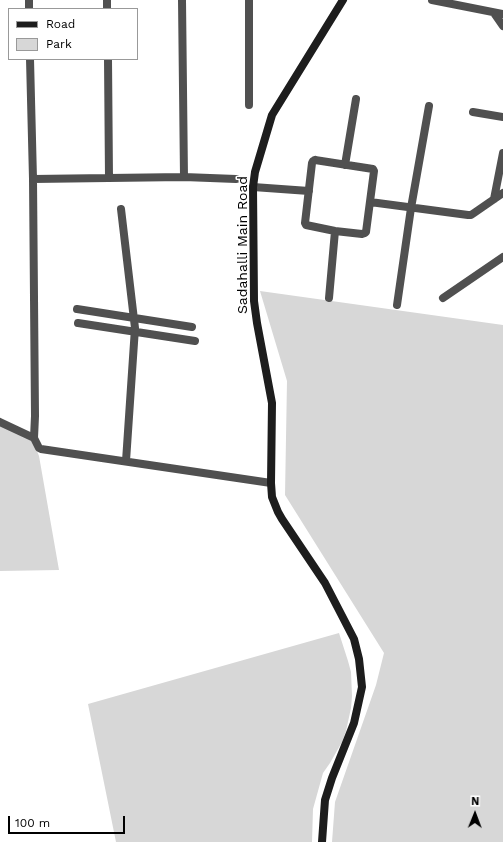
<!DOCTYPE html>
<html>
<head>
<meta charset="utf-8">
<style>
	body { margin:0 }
	#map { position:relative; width:503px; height:842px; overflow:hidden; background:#fff; font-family:"Work Sans",sans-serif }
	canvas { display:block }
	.legend { position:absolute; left:8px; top:8px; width:130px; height:52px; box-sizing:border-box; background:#fff; border:1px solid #999; margin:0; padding:5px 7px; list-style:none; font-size:12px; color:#000 }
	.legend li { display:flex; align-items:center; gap:8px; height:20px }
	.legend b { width:20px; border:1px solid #999 }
	.north { position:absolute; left:455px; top:794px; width:40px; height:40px; -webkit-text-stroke:3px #fff; paint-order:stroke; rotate:1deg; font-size:11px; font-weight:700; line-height:16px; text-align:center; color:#000 }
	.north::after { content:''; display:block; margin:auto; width:14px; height:18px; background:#000; clip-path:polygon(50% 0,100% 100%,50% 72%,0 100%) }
	.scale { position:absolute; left:8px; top:816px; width:117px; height:18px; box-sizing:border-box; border:2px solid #000; border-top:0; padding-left:5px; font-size:12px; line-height:14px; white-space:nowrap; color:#000; -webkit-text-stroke:3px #fff; paint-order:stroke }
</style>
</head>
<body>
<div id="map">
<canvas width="503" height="842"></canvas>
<ul class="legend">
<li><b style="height:5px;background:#1d1d1d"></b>Road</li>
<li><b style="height:11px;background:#d7d7d7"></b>Park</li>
</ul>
<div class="north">N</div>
<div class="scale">100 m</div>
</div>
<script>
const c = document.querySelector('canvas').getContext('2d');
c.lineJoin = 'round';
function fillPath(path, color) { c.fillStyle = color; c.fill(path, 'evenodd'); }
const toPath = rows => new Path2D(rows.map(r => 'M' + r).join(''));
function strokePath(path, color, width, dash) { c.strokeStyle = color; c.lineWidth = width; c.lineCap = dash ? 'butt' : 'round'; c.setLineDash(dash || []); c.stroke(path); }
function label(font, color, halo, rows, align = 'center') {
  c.font = font + ' "Work Sans",sans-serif'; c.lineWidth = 3; c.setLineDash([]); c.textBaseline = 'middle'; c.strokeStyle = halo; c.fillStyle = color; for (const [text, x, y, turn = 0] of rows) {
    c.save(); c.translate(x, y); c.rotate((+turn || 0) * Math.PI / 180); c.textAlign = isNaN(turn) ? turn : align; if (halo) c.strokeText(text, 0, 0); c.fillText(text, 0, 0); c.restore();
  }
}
fillPath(toPath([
	[260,291,503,325,503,842,332,842,335,802,376,685,384,653,285,495,287,381],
	[0,423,33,441,39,456,59,570,0,571],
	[339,633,348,661,351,672,352,696,351,708,346,731,342,742,330,763,323,773,313,809,312,842,116,842,88,704]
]), '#d7d7d7');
strokePath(toPath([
	[29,0,29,9],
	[107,0,107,9],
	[182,0,184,177],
	[249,0,249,105],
	[432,0,503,14],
	[494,13,503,26],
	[30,59,33,179,35,416,34,438],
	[108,59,109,178],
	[473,112,503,117],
	[315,160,373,169,374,171,366,232,365,233,362,234,335,231,306,225,305,223,312,163,313,161,315,160],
	[345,165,356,99],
	[33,179,184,177,236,179],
	[253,187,309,191],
	[494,199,503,153],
	[370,202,468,215,471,215,474,213,503,193],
	[121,209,135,328,126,461],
	[329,298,335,231],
	[443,298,503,257],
	[397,305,411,208,429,106],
	[77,309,192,327],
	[78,323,195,341],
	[0,422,34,438,39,448,41,449,271,483]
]), '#505050', 8);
strokePath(toPath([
	[322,842,325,800,332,778,354,723,362,687,359,659,354,639,325,583,282,519,278,512,272,497,271,483,272,403,257,323,254,301,253,187,255,172,272,115,343,0]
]), '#1d1d1d', 8);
label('14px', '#000', '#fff', [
	["Sadahalli Main Road",243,245,-90]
]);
</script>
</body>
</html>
